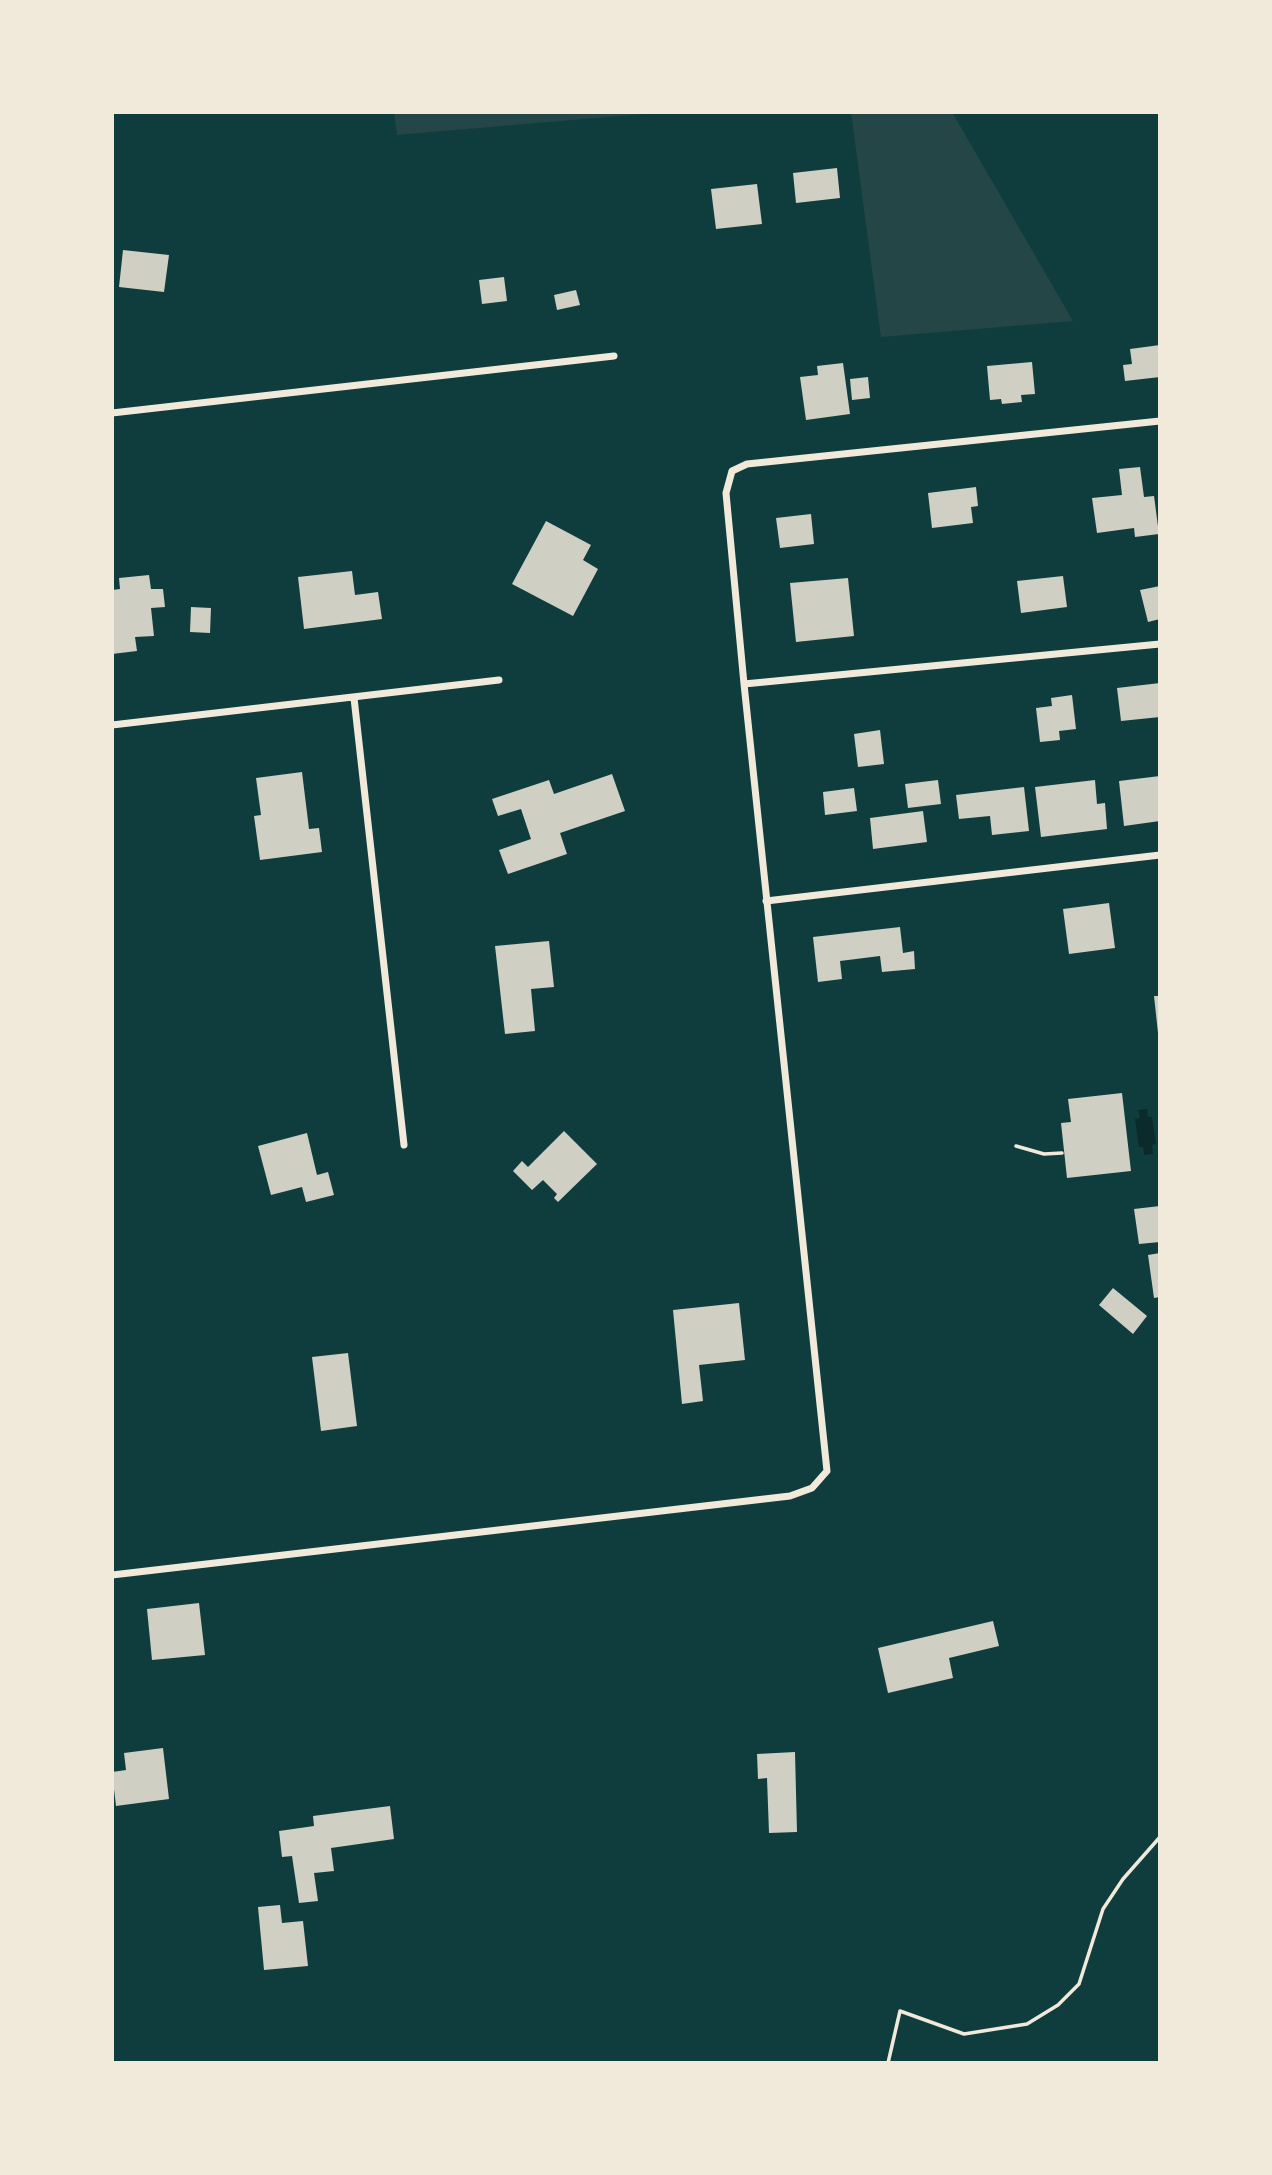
<!DOCTYPE html>
<html>
<head>
<meta charset="utf-8">
<style>
	body { margin:0 }
	#map { position:relative; width:1272px; height:2175px; overflow:hidden; background:#0f3d3e; font-family:Poppins,sans-serif }
	canvas { display:block }
	.frame { position:absolute; inset:0; border:114px solid #f1e9da; pointer-events:none }
</style>
</head>
<body>
<div id="map">
<canvas width="1272" height="2175"></canvas>
<div class="frame"></div>
</div>
<script>
const c = document.querySelector('canvas').getContext('2d');
c.lineJoin = 'round';
function fillPath(path, color) { c.fillStyle = color; c.fill(path, 'evenodd'); }
const toPath = rows => new Path2D(rows.map(r => 'M' + r).join(''));
function strokePath(path, color, width, dash) { c.strokeStyle = color; c.lineWidth = width; c.lineCap = dash ? 'butt' : 'round'; c.setLineDash(dash || []); c.stroke(path); }
fillPath(toPath([
	[394,112,666,112,397,135],
	[851,112,952,112,1073,321,881,337]
]), '#244646');
fillPath(toPath([
	[1147,1109,1148,1117,1152,1117,1156,1144,1152,1145,1153,1154,1144,1155,1143,1147,1139,1147,1135,1119,1140,1118,1138,1110]
]), '#0a2a2b');
fillPath(toPath([
	[837,168,840,198,796,203,793,173],
	[757,184,762,224,716,229,711,189],
	[123,250,169,255,164,292,119,287],
	[504,277,507,301,482,304,479,280],
	[576,290,580,305,557,310,554,295],
	[1160,345,1160,377,1125,381,1123,365,1132,364,1130,349],
	[1032,362,1035,394,1021,395,1022,402,1002,404,1001,399,990,400,987,366],
	[843,363,850,414,806,420,800,377,818,375,817,366],
	[868,377,870,398,852,400,850,379],
	[1140,467,1144,497,1154,496,1159,534,1135,537,1134,528,1097,533,1092,498,1122,495,1119,469],
	[976,487,978,506,971,507,973,523,932,528,928,493],
	[811,514,814,544,780,548,776,518],
	[546,521,591,545,583,560,598,569,573,616,512,584],
	[352,571,355,595,378,592,382,619,304,629,298,577],
	[149,575,151,589,163,589,165,607,151,608,154,636,135,637,137,651,112,654,112,590,120,589,119,578],
	[1063,576,1067,607,1021,613,1017,581],
	[848,578,854,636,796,642,790,583],
	[1160,586,1160,619,1148,622,1140,590],
	[191,607,211,608,210,633,190,632],
	[1160,683,1160,717,1121,721,1117,688],
	[1072,695,1076,729,1059,731,1060,740,1040,742,1036,708,1052,706,1051,698],
	[880,730,884,764,858,767,854,734],
	[302,772,309,829,319,828,322,852,260,860,254,816,261,815,256,778],
	[612,774,625,811,560,833,567,854,508,874,499,850,531,839,521,809,498,816,492,799,549,780,554,794],
	[1160,776,1160,821,1124,826,1119,781],
	[938,780,941,804,908,808,905,784],
	[1095,780,1097,804,1105,803,1107,829,1041,837,1035,787],
	[1024,787,1029,831,992,835,990,816,959,819,956,795],
	[854,788,857,811,825,815,823,792],
	[923,811,927,842,873,849,870,818],
	[1109,903,1115,948,1069,954,1063,909],
	[900,927,903,953,914,951,915,969,882,972,880,956,840,961,842,979,818,982,813,937],
	[549,941,554,987,531,989,535,1031,505,1034,495,946],
	[1154,996,1160,996,1160,1033,1158,1033],
	[1122,1093,1131,1171,1067,1178,1061,1123,1071,1122,1068,1099],
	[564,1131,597,1164,558,1202,554,1198,557,1194,543,1180,532,1190,513,1171,522,1161,528,1167],
	[307,1133,317,1175,328,1172,334,1195,306,1202,302,1187,271,1195,258,1146],
	[1160,1206,1160,1242,1139,1244,1134,1209],
	[1160,1253,1160,1297,1154,1298,1148,1255],
	[1113,1288,1147,1316,1133,1334,1099,1305],
	[739,1303,745,1360,699,1365,703,1401,682,1404,673,1310],
	[348,1353,357,1426,321,1431,312,1357],
	[199,1603,205,1655,152,1660,147,1609],
	[993,1621,999,1646,949,1658,953,1678,888,1693,878,1648],
	[163,1748,169,1799,116,1806,112,1772,126,1770,124,1753],
	[795,1752,797,1832,769,1833,767,1778,758,1779,757,1754],
	[390,1806,394,1839,331,1848,334,1871,314,1873,318,1901,299,1903,292,1856,282,1857,279,1831,314,1826,313,1816],
	[280,1905,282,1923,303,1921,308,1966,264,1970,258,1907]
]), '#cfcfc3');
strokePath(toPath([
	[1016,1146,1044,1154,1062,1153],
	[888,2063,900,2011,964,2034,1027,2024,1058,2005,1079,1984,1103,1909,1123,1879,1160,1837]
]), '#f1e9da', 3.5);
strokePath(toPath([
	[112,413,614,356],
	[744,684,1160,644],
	[354,698,404,1145],
	[112,725,499,680],
	[766,901,1160,855],
	[112,1575,790,1496,812,1488,827,1471,744,684,726,493,732,471,747,464,1160,421]
]), '#f1e9da', 7);
</script>
</body>
</html>
